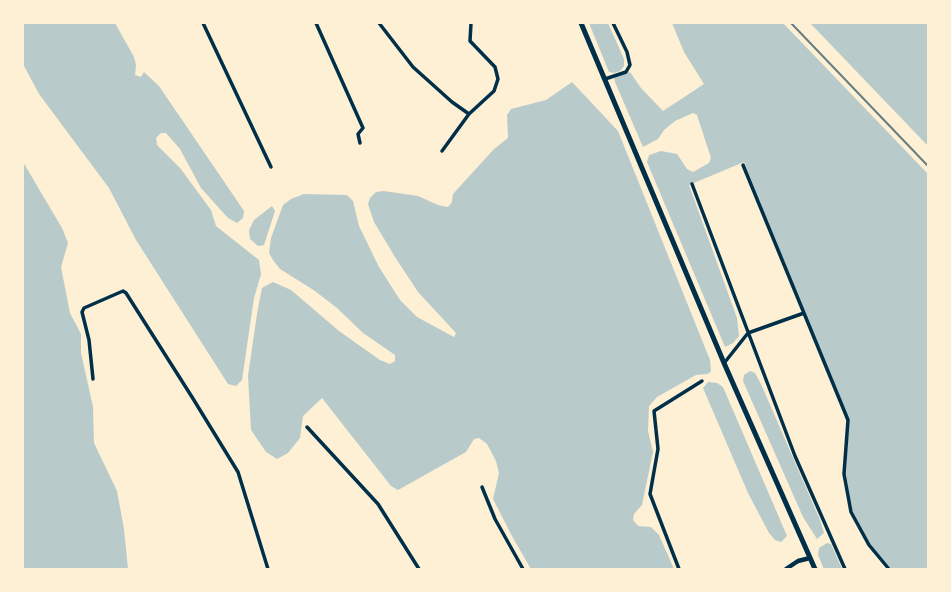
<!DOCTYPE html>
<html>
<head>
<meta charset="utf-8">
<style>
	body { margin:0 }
	#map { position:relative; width:951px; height:592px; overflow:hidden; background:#fdf0d5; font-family:Lato,sans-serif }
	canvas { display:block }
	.frame { position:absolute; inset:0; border:24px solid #fdf0d5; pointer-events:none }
</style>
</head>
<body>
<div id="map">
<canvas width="951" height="592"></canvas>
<div class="frame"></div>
</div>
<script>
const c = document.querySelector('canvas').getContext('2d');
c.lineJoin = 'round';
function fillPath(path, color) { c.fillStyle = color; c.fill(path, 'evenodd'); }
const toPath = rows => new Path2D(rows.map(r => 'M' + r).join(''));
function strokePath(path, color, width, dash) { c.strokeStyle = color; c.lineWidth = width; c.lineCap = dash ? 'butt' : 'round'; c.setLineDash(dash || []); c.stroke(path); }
fillPath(toPath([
	[23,23,115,23,134,57,136,65,135,75,141,77,144,72,159,86,244,211,243,218,237,223,228,218,201,188,180,149,166,133,161,133,156,138,157,145,180,168,211,210,216,226,259,260,261,274,254,298,242,380,236,386,228,384,136,240,109,188,39,94,23,64],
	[589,23,608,23,624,59,624,66,620,71,614,73,609,72],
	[672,23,783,23,928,174,928,569,892,569,870,545,852,510,846,474,849,420,744,162,689,185,737,318,739,336,733,343,725,347,647,162,649,155,661,151,677,154,687,169,693,172,709,163,711,158,697,115,693,113,675,121,664,130,658,139,643,147,615,82,614,78,630,72,641,88,663,111,704,84,684,52],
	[810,23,928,23,928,146],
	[572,82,618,131,710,360,711,371,708,374,696,375,657,397,649,406,648,431,653,452,642,505,634,514,633,520,638,526,651,527,659,535,674,569,531,569,513,538,493,499,499,473,496,461,487,444,479,438,474,439,466,452,398,490,391,486,322,398,303,416,300,438,288,453,277,459,266,452,251,430,248,376,257,314,262,288,273,282,291,290,339,331,380,360,390,364,395,361,395,355,363,333,337,308,315,291,280,269,273,260,269,253,271,238,283,205,291,199,304,194,347,195,353,201,359,226,379,267,400,300,417,317,454,337,456,333,418,292,395,257,374,222,368,204,370,198,376,192,384,191,418,196,438,205,448,207,452,202,453,194,494,149,508,138,507,115,511,109,546,100],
	[23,162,62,228,68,243,61,267,70,313,81,334,81,353,93,407,94,443,117,491,124,529,128,569,23,569],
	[272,206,275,211,264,245,258,246,250,239,249,230,254,220],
	[750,371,755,373,761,384,820,520,824,533,817,539,803,517,743,381,744,375],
	[708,382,717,383,723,387,787,536,781,542,775,540,769,533,748,493,703,388],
	[827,543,831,544,842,569,824,569,818,555,819,548]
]), '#b9caca');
strokePath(toPath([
	[203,23,271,167],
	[316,23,363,128,358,134,360,143],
	[379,23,413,67,452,102,469,114],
	[605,79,626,72,630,65,627,52,613,23],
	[442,151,469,114,494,91,498,79,495,67,470,41,471,23],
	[743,165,848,420,844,474,851,512,869,545,889,569],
	[692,184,795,456,845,569],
	[725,362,748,333,804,313],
	[93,379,89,340,82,312,84,308,123,291,126,293,192,397,238,472,268,569],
	[307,427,378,504,419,569],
	[482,487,495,519,523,569],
	[679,569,650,494,658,449,654,411,702,381]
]), '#003049', 3.5);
strokePath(toPath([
	[786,569,798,561,810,558]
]), '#003049', 4.5);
strokePath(toPath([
	[581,23,724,363,815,569]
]), '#003049', 5);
strokePath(toPath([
	[791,23,928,166]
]), '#657d81', 2);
</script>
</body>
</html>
